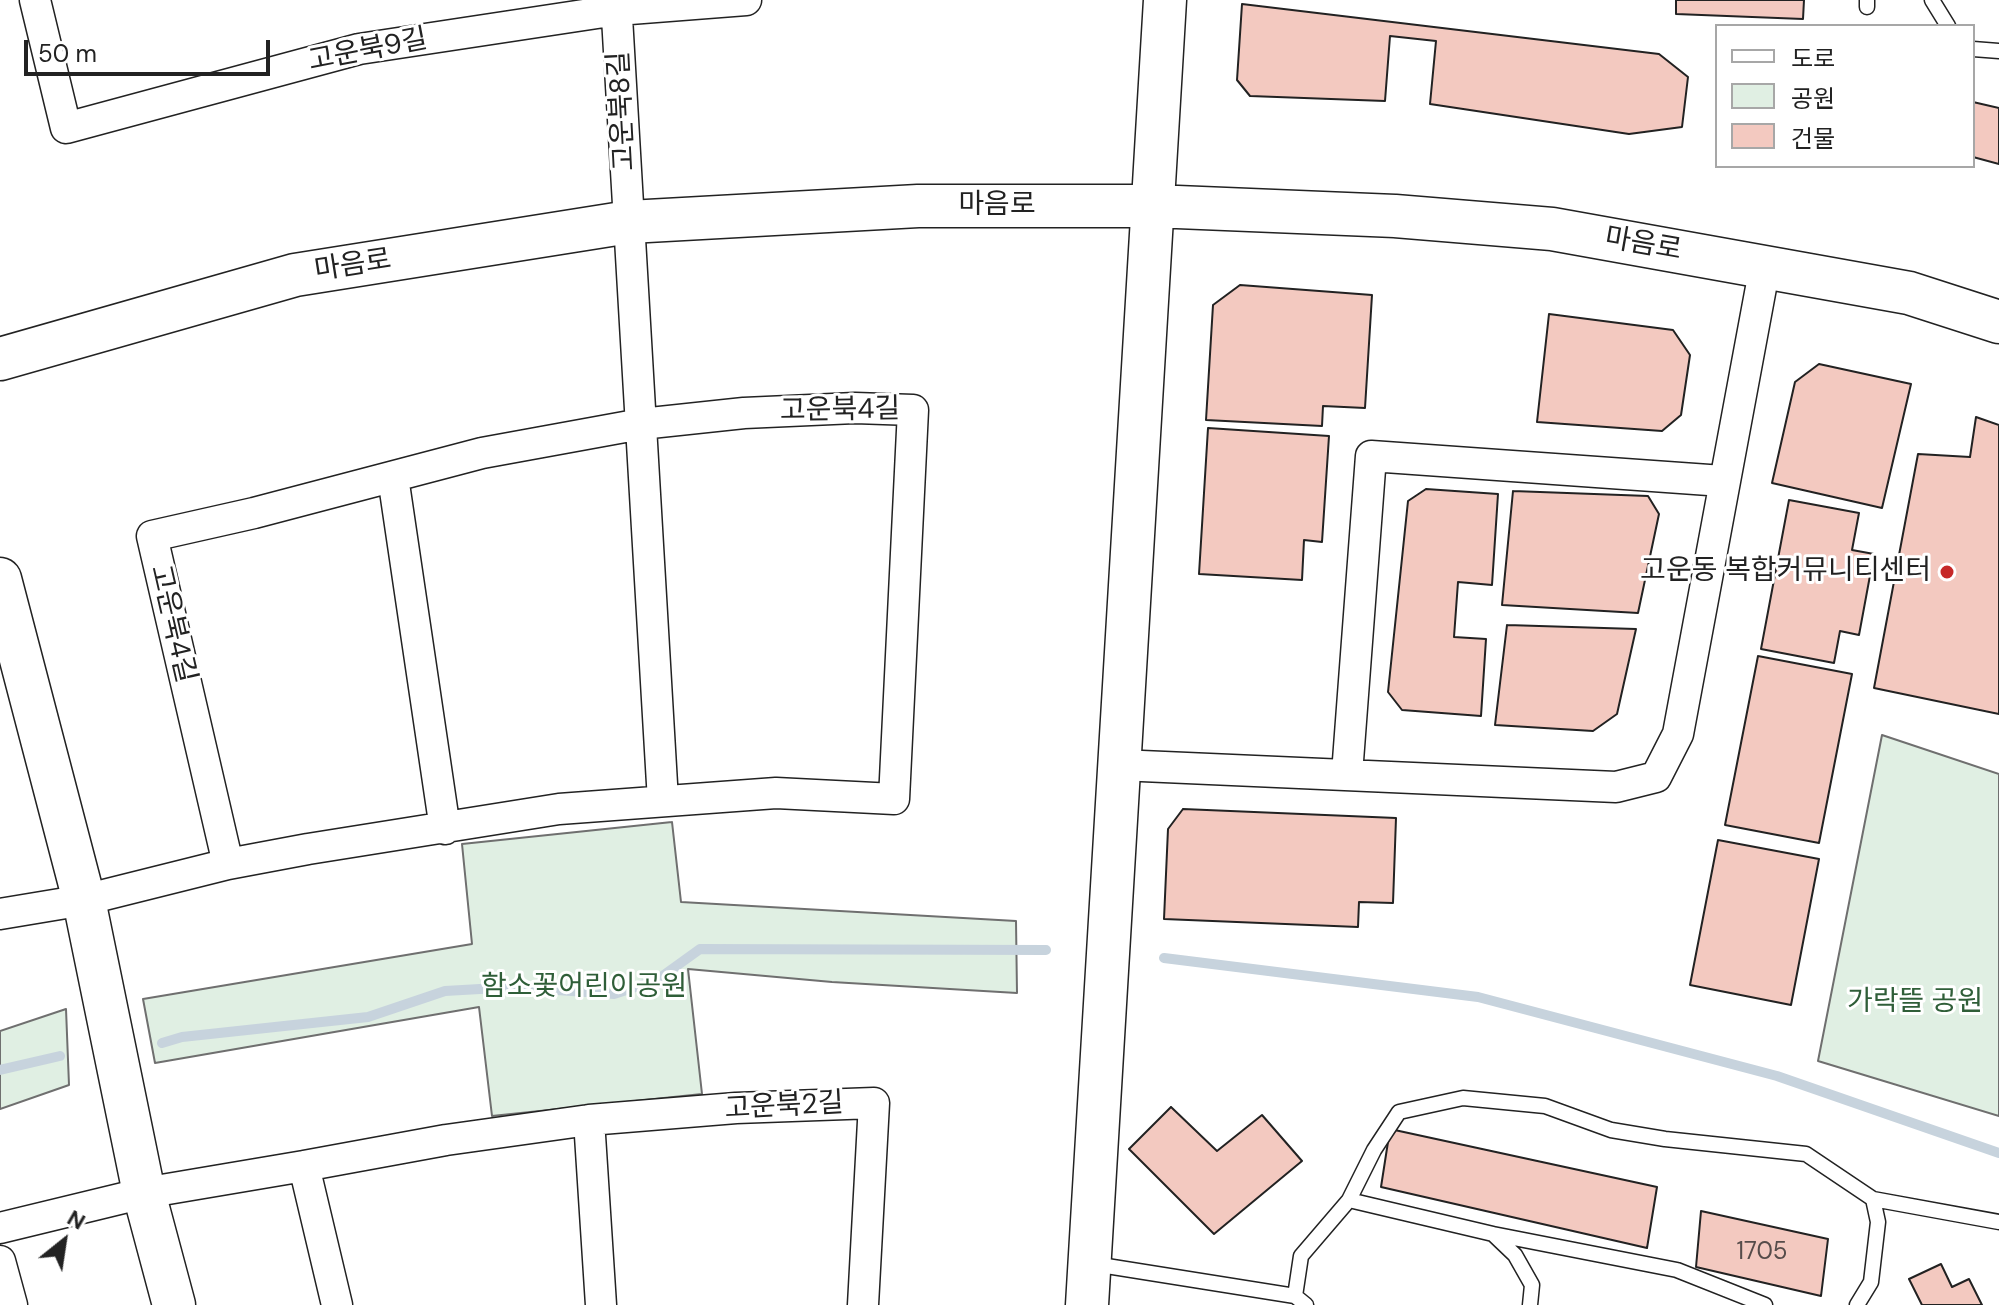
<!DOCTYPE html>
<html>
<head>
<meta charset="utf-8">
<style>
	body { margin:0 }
	#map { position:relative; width:1999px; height:1305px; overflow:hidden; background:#fff; font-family:"DM Sans","Noto Sans KR",sans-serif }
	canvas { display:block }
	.legend { position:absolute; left:1715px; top:24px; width:260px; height:144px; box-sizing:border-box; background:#fff; border:2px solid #a7a7a7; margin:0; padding:10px 14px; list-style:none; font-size:24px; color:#222 }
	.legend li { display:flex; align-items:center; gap:16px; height:40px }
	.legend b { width:40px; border:2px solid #a7a7a7 }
	.north { position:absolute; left:24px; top:1201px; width:80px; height:80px; -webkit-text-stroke:6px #fff; paint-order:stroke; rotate:30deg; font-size:22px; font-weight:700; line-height:32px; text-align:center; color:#222 }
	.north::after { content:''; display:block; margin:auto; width:28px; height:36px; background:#222; clip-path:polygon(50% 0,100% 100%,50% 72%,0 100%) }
	.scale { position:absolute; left:24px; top:40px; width:246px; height:36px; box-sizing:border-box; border:4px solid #222; border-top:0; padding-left:10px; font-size:24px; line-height:28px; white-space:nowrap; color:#222; -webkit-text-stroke:6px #fff; paint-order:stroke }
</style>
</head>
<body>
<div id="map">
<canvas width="1999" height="1305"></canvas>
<ul class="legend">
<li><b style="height:10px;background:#fff"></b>도로</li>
<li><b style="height:22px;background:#e0efe3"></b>공원</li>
<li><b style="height:22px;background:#f3c9c0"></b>건물</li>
</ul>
<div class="north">N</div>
<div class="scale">50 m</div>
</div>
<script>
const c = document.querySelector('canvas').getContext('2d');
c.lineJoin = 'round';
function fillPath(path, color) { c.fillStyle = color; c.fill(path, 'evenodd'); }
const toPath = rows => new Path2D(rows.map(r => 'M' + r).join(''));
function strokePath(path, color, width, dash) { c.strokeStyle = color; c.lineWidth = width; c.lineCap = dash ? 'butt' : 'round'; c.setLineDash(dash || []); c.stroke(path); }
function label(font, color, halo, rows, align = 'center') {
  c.font = font + ' "DM Sans","Noto Sans KR",sans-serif'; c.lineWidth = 6; c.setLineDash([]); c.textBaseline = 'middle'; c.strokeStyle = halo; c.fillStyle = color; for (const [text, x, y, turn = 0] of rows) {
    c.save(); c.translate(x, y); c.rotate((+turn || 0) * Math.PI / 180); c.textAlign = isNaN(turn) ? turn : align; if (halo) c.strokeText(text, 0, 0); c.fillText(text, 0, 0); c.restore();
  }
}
const green = toPath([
	[1882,735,1999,774,1999,1116,1818,1061,1882,735],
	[672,822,681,902,1016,921,1017,993,832,982,688,969,702,1094,492,1116,479,1007,155,1063,143,999,472,944,462,844,672,822],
	[66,1009,69,1085,0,1109,0,1031,66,1009]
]);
fillPath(green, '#e0efe3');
strokePath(green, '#6f6f6f', 2);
strokePath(toPath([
	[1164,958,1478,997,1777,1076,1999,1153],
	[162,1043,182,1037,368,1017,445,991,515,987,614,994,657,980,700,949,1046,950],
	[0,1070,60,1056]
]), '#c7d3dd', 10);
const building = toPath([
	[1676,0,1804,0,1803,19,1676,14,1676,0],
	[1242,4,1659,54,1688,77,1682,127,1629,134,1430,104,1436,41,1390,36,1385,101,1250,96,1237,80,1242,4],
	[1973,102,1999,108,1999,164,1973,157,1973,102],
	[1240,285,1372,295,1365,408,1323,406,1322,426,1206,420,1213,305,1240,285],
	[1549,314,1673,330,1690,355,1681,415,1662,431,1537,422,1549,314],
	[1819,364,1911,384,1882,508,1772,483,1795,382,1819,364],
	[1976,417,1999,425,1999,714,1874,688,1918,454,1970,457,1976,417],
	[1208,428,1329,436,1322,542,1304,540,1302,580,1199,574,1208,428],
	[1426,489,1498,494,1492,585,1458,582,1454,637,1486,639,1481,716,1402,710,1388,692,1408,501,1426,489],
	[1513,491,1648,496,1659,514,1638,613,1502,605,1513,491],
	[1789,500,1859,513,1852,550,1874,554,1859,635,1840,631,1834,663,1761,649,1789,500],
	[1507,625,1636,629,1617,714,1593,731,1495,725,1507,625],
	[1758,656,1852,674,1819,843,1725,825,1758,656],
	[1183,809,1396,818,1393,903,1359,902,1358,927,1164,919,1168,829,1183,809],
	[1718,840,1819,859,1791,1005,1690,985,1718,840],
	[1171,1107,1217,1151,1262,1115,1302,1161,1214,1234,1129,1149,1171,1107],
	[1390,1129,1657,1187,1647,1248,1381,1187,1390,1129],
	[1701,1211,1828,1239,1821,1296,1696,1267,1701,1211],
	[1941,1264,1952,1287,1969,1279,1982,1305,1922,1305,1909,1279,1941,1264]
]);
fillPath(building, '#f3c9c0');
strokePath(building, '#222', 2);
const lane = toPath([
	[1932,0,1948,26],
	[1867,7,1867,0],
	[1973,49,1999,51],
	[1349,1200,1493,1234,1515,1255,1532,1285,1530,1305],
	[1493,1234,1677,1270,1765,1305],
	[1094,1264,1295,1296],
	[1306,1305,1295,1296,1301,1256,1349,1200,1374,1150,1399,1112,1463,1098,1545,1106,1611,1130,1665,1139,1806,1154,1873,1199,1999,1222],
	[1857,1305,1871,1282,1878,1222,1873,1199]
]);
const street = toPath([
	[35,0,66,128,359,49,617,10,746,0],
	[616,0,663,801],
	[393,477,445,829],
	[1119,765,1616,787,1656,777,1678,734,1765,266],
	[1347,774,1371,456,1723,481],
	[0,914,84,900,228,864,308,849,559,809,776,793,894,799,913,410,855,408,744,413,641,424,482,453,254,513,152,536,228,864],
	[589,1120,601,1305],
	[0,1228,144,1193,304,1166],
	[0,1261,12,1305],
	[337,1305,304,1166,446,1140,589,1120,736,1108,874,1103,863,1305]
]);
const secondary = toPath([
	[0,359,295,275,629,222,918,206,1153,206,1395,216,1552,229,1909,293,1999,322],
	[0,579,84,900,144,1193,174,1305],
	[1087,1305,1165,0]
]);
strokePath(lane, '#222', 17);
strokePath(street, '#222', 33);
strokePath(secondary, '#222', 45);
strokePath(lane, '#fff', 14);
strokePath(street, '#fff', 30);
strokePath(secondary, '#fff', 42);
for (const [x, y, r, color] of [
	[1947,572,8,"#c62828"]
]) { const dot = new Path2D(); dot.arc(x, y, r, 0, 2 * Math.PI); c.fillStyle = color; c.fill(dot); strokePath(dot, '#fff', 3); }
label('24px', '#564c4a', null, [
	["1705",1762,1253]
]);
label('28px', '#222', '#fff', [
	["고운북9길",368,51,-11],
	["고운북8길",623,111,-93],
	["마음로",997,206],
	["마음로",1643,245,10],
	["마음로",353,266,-9],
	["고운북4길",840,411,-1],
	["고운북4길",172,624,77],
	["고운북2길",784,1107,-3]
]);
label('28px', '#222', '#fff', [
	["고운동 복합커뮤니티센터",1931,572]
], 'right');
label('28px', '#2f5e38', '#fff', [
	["함소꽃어린이공원",584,988],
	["가락뜰 공원",1915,1003]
]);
</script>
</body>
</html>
